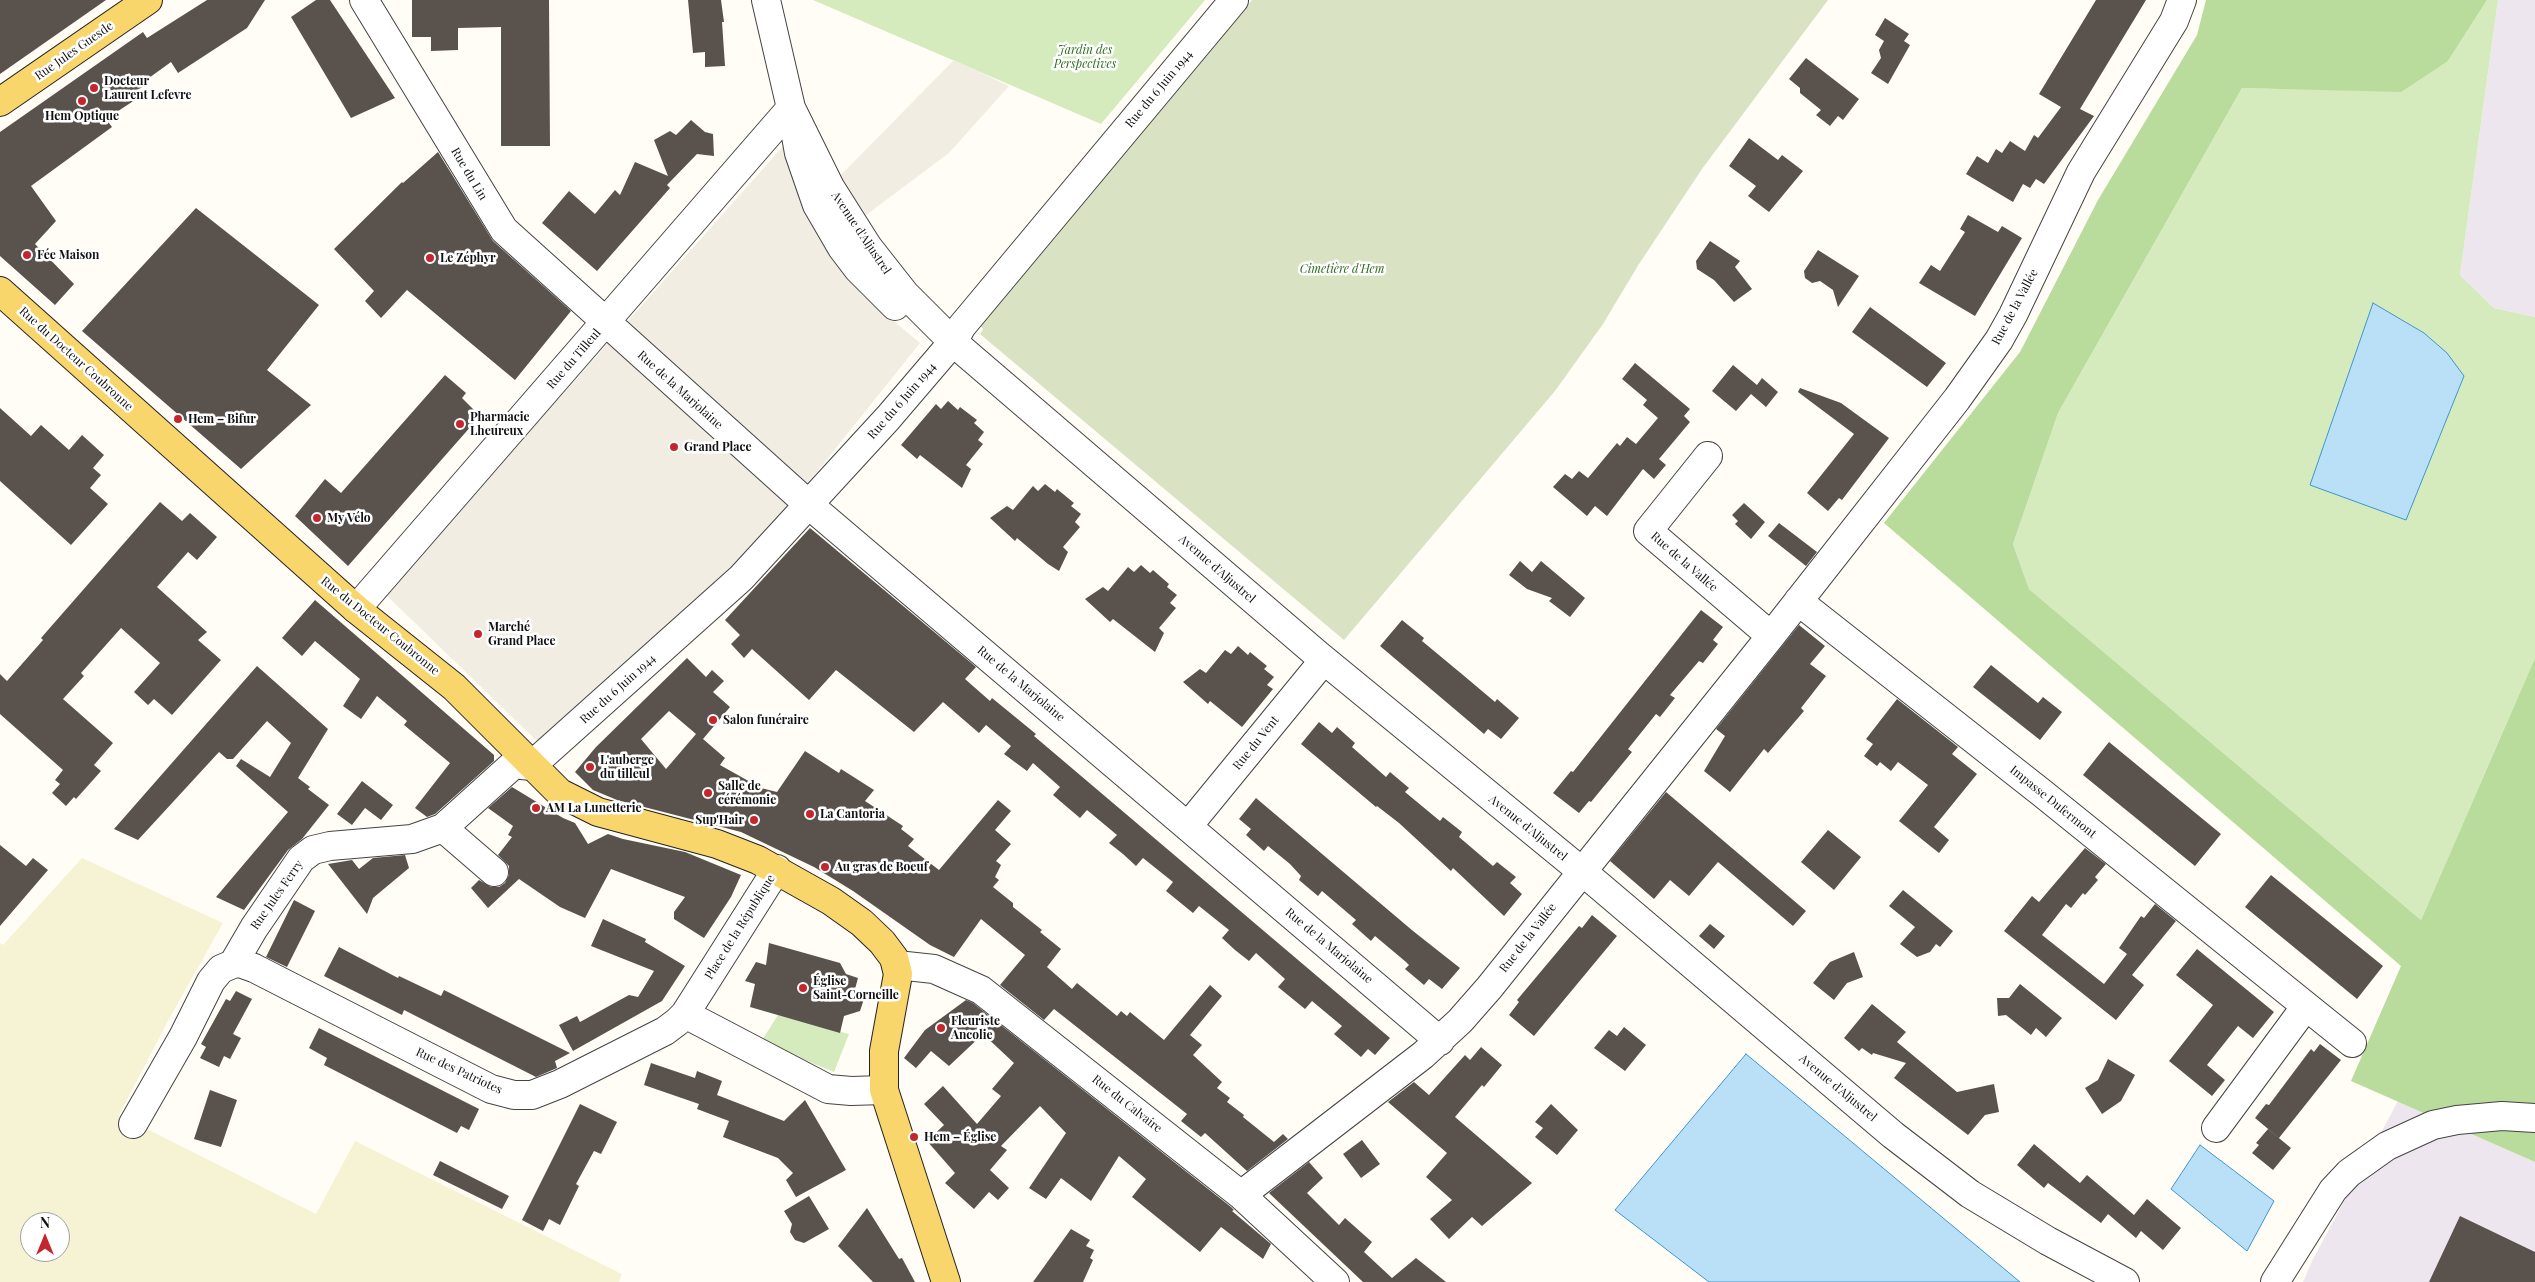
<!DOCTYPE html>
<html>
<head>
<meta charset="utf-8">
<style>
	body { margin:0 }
	#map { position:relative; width:2535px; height:1282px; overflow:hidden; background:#fffdf5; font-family:"Playfair Display",serif }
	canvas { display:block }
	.north { position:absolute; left:20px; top:1212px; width:50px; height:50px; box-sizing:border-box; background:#fff; border:1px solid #a0a0a0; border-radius:50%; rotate:0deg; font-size:14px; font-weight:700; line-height:20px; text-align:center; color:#111 }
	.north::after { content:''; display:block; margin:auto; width:18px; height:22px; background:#c4262e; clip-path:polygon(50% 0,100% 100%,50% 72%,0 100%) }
</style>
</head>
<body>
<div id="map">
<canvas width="2535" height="1282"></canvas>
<div class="north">N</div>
</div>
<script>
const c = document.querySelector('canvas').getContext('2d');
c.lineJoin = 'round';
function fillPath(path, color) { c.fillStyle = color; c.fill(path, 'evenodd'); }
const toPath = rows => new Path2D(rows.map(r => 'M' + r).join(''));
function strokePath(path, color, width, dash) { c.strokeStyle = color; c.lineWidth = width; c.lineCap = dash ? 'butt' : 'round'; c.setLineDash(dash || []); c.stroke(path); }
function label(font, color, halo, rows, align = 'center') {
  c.font = font + ' "Playfair Display",serif'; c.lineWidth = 5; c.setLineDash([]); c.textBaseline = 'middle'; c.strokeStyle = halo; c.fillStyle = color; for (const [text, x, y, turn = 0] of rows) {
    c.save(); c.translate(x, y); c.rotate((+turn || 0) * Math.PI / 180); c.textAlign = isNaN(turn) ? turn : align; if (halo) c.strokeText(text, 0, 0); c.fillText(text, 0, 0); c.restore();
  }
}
fillPath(toPath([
	[2498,0,2535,0,2535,317,2494,308,2460,275],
	[2398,1101,2535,1162,2535,1282,2303,1282,2312,1261]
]), '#eee6ef');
fillPath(toPath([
	[82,858,223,923,169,1019,119,1115,316,1214,355,1141,622,1274,619,1282,0,1282,0,943,3,945],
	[30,1222,60,1222,60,1252,30,1252]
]), '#f6f3d4');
fillPath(toPath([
	[813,0,1205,0,1101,124],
	[2487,0,2498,0,2460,275,2494,308,2535,317,2535,658,2421,920,2029,589,2013,544,2058,413,2242,88,2298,89,2448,61],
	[778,1015,849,1034,834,1072,761,1042]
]), '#d5ebbd');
fillPath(toPath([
	[2206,0,2487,0,2448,61,2401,92,2242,88,2058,413,2013,544,2029,589,2421,920,2535,658,2535,1162,2351,1081,2401,966,1884,523,2020,352,2098,200,2197,35]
]), '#b9dc9c');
fillPath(toPath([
	[1252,0,1828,0,1702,169,1639,264,1603,324,1555,391,1344,640,980,334,983,329,979,324]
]), '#d9e3c4');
fillPath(toPath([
	[954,60,1009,86,949,153,826,245,861,294,920,343,727,584,540,744,382,591,461,500,562,395,786,143,836,180]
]), '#f1ede2');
const water = toPath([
	[2373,303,2424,333,2447,353,2464,376,2406,520,2310,485,2373,303],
	[1746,1054,2020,1282,1709,1282,1615,1210,1746,1054],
	[2200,1145,2274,1201,2247,1251,2171,1189,2200,1145]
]);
fillPath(water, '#b9e0f7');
strokePath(water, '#3f96cf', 1);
fillPath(toPath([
	[0,0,106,0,0,74],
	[207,0,265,0,247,28,178,73,171,62,142,83,144,86,137,90,141,96,106,119,112,127,31,186,56,221,35,244,74,284,55,305,0,256,0,132,143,32,147,38],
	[316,0,330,0,395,98,351,118,291,17],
	[412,0,549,0,550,146,501,146,501,27,458,28,458,50,431,51,431,37,412,37],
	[688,0,721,0,724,22,722,22,725,66,705,67,705,52,693,53],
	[2096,0,2146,0,2080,109,2094,116,2044,184,2036,179,2030,188,2023,184,2013,202,1966,174,1977,156,1988,163,1996,149,2002,153,2010,141,2025,151,2034,135,2038,138,2061,107,2039,94],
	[1885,18,1909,34,1904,41,1910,45,1888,84,1871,73,1881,58,1879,50,1884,41,1875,35],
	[1806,58,1859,99,1843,120,1838,116,1830,126,1816,115,1821,110,1800,93,1800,88,1789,79],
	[691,120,705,132,713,134,714,156,697,154,667,185,670,188,597,271,542,223,569,191,595,214,615,190,620,195,635,162,668,176,654,140,670,131,676,135],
	[1749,138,1778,160,1782,155,1803,171,1769,212,1748,196,1756,186,1729,166],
	[438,152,493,241,571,311,515,380,407,290,381,318,365,301,374,291,334,249,402,182,403,183],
	[196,208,319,305,267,370,311,405,241,469,82,331],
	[1968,215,1998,232,2002,226,2022,238,1975,316,1919,283,1931,265,1940,271,1965,232,1960,229],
	[1710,241,1740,261,1735,267,1752,289,1734,302,1714,280,1697,269,1696,261],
	[1818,250,1859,276,1838,307,1833,290,1820,281,1812,283,1805,278,1804,271],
	[1870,307,1946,363,1927,387,1852,332],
	[1635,363,1690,409,1684,416,1690,422,1659,459,1666,465,1654,479,1643,469,1607,516,1595,506,1587,516,1553,487,1565,474,1572,479,1579,471,1588,478,1617,443,1620,446,1627,437,1636,444,1658,418,1643,405,1647,400,1622,379],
	[1733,365,1757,385,1762,378,1778,392,1766,407,1751,394,1736,411,1712,391],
	[445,375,466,393,462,398,480,416,348,566,295,516,325,479,341,493],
	[1800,388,1841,403,1889,438,1842,500,1839,498,1828,511,1807,493,1854,434,1798,392],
	[948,401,958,410,960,407,977,420,974,423,984,432,978,440,983,444,966,465,971,469,962,488,920,455,917,459,901,445,936,404,941,409],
	[0,408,31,436,41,425,69,450,82,435,104,455,93,468,101,475,90,488,108,504,71,545,0,481],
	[1045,484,1055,492,1057,489,1074,503,1071,506,1081,514,1075,522,1080,527,1063,547,1068,552,1059,571,1048,564,1017,538,1015,541,990,518,1007,506,1013,510,1033,486,1038,491],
	[160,502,182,521,190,513,217,537,197,560,188,552,157,587,207,632,198,640,221,660,172,715,154,699,148,705,134,692,160,663,121,628,81,673,84,676,63,699,113,743,94,765,101,771,76,799,74,797,66,806,52,793,60,784,55,780,63,770,0,714,0,674,7,681,43,640,41,638],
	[1744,503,1765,522,1751,539,1735,524,1738,521,1732,515],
	[1779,523,1817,552,1806,566,1768,536],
	[810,528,976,667,965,679,990,701,992,698,1036,734,1034,736,1390,1038,1375,1055,1368,1049,1361,1057,1334,1034,1342,1026,1312,1001,1305,1009,1278,987,1285,979,1256,953,1249,961,1235,950,1222,938,1229,930,1199,906,1193,913,1166,891,1173,882,1143,858,1136,866,1123,854,1109,843,1117,835,1087,810,1080,818,1067,807,1053,795,1060,787,1033,763,1027,771,1004,754,1011,746,986,725,979,733,943,702,914,732,836,670,809,700,752,649,744,658,731,644,740,635,725,620],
	[1520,561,1532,572,1541,561,1585,598,1570,617,1549,601,1552,598,1527,589,1509,575],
	[1141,565,1150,573,1153,570,1169,584,1167,587,1177,595,1170,603,1176,608,1159,628,1164,633,1155,652,1113,619,1110,622,1085,599,1103,587,1108,591,1128,567,1134,572],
	[315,600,494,755,494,761,435,814,427,817,415,808,450,763,404,725,407,721,377,696,361,719,343,706,360,679,315,641,302,656,282,638],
	[1701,610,1723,627,1713,640,1718,644,1703,663,1699,661,1670,695,1675,698,1660,717,1656,714,1628,749,1632,752,1591,802,1589,801,1579,813,1553,793,1571,771,1573,772],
	[1402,620,1424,638,1422,641,1463,675,1495,702,1497,699,1519,718,1501,739,1488,729,1484,734,1380,646],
	[1799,625,1825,646,1810,664,1826,676,1801,708,1804,711,1768,753,1764,749,1730,792,1704,771,1725,736,1716,729],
	[1238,646,1248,655,1250,652,1267,666,1264,669,1274,677,1267,685,1273,689,1242,727,1210,701,1208,704,1183,682,1200,669,1206,673,1225,650,1231,654],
	[687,658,706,677,712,670,724,681,713,692,730,707,703,739,725,758,720,765,761,788,777,792,805,751,839,773,841,769,874,790,865,801,903,826,901,829,914,839,908,846,939,870,998,800,1011,811,995,830,1011,844,996,861,1001,865,995,877,999,880,993,887,1013,903,1013,907,1042,930,1040,932,1061,949,1047,967,1072,989,1077,983,1117,1016,1121,1011,1127,1016,1130,1012,1164,1040,1210,985,1222,996,1190,1035,1202,1045,1193,1055,1222,1082,1217,1088,1230,1098,1227,1102,1244,1115,1243,1117,1274,1142,1283,1134,1288,1139,1247,1171,1205,1133,1201,1137,1181,1121,1187,1114,1054,1009,1044,1020,1000,985,1025,955,981,919,954,957,930,945,853,891,814,867,741,832,617,800,593,790,575,772,596,747],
	[669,711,696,734,666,769,641,739],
	[1991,665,2038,703,2043,697,2062,712,2040,740,1973,687],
	[257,666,328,729,298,778,310,787,308,789,329,805,302,839,288,850,244,910,216,897,288,812,236,766,241,759,270,777,291,743,267,721,233,759,227,759,219,752,138,840,114,829],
	[1897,699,1958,747,1952,754,1977,774,1934,827,1949,840,1939,853,1899,821,1928,785,1898,762,1891,771,1880,762,1877,766,1864,756,1873,744,1866,739],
	[1319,722,1332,733,1337,727,1355,743,1352,747,1386,777,1390,772,1409,788,1405,792,1440,821,1443,817,1462,832,1459,837,1493,866,1497,862,1516,877,1510,883,1522,894,1504,916,1453,868,1451,871,1399,823,1377,806,1376,807,1301,744],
	[2109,742,2221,834,2195,866,2083,775],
	[362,781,393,805,381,820,365,808,352,825,337,814],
	[512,787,563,818,575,823,588,844,608,834,623,839,685,852,741,875,731,897,704,938,674,919,674,912,685,897,611,869,585,918,560,907,519,879,488,908,471,888,479,880,491,887,499,887,505,883,509,875,509,866,498,855,512,837,508,835,513,826,488,808],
	[1666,792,1806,911,1793,926,1718,862,1689,896,1670,880,1654,899,1610,861],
	[1256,798,1413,931,1460,968,1442,989,1429,979,1424,985,1405,969,1409,965,1406,962,1375,936,1371,941,1352,924,1356,920,1322,891,1318,896,1299,880,1301,876,1290,864,1268,846,1264,851,1246,835,1251,829,1239,819],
	[1828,830,1861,857,1834,890,1801,862],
	[0,845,26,866,33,858,48,870,0,926],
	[2085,848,2106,864,2095,877,2098,880,2085,895,2083,893,2071,908,2066,904,2042,935,2061,950,2104,984,2127,954,2119,948,2141,916,2144,918,2155,904,2176,921,2132,975,2144,985,2116,1020,2004,931,2032,896,2039,902],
	[405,855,409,868,373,898,367,914,328,864,352,860,359,869,373,858],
	[2271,875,2383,966,2357,999,2245,907],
	[1903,890,1953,931,1940,947,1936,944,1930,952,1917,957,1900,944,1915,927,1889,906],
	[294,900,315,911,287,967,266,957],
	[1592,915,1617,936,1534,1036,1509,1015,1519,1002,1517,1000,1579,926,1582,928],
	[603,919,646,939,645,942,685,966,662,1001,573,1051,559,1025,577,1016,580,1022,629,995,638,997,654,971,591,946],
	[1710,924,1725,936,1714,949,1699,936],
	[769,943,840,963,846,974,858,978,855,989,864,999,860,1011,844,1016,840,1033,750,1007,755,984,745,981,756,962,766,965],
	[339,947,398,978,399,976,441,996,444,990,570,1053,555,1061,557,1068,536,1077,404,1010,402,1015,324,976],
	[2197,949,2274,1012,2253,1038,2238,1026,2207,1065,2225,1080,2212,1096,2169,1061,2213,1005,2176,975],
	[1854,952,1863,977,1847,983,1834,1000,1813,983,1830,962],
	[2020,984,2062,1018,2046,1037,2036,1028,2031,1035,2006,1015,1998,1016,1997,998,2009,998],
	[236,991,252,999,233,1034,241,1038,230,1059,224,1056,219,1067,200,1058,206,1047,201,1044,226,999,230,1001],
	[966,1000,973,1003,1231,1207,1234,1210,1232,1211,1271,1244,1263,1259,1221,1227,1200,1252,1132,1197,1146,1179,1119,1156,1091,1201,1061,1178,1046,1199,1029,1188,1066,1133,1040,1106,1001,1146,1007,1150,990,1170,1009,1188,998,1200,989,1192,974,1209,945,1183,955,1173,927,1141,944,1125,924,1104,943,1086,977,1124,1001,1096,992,1089,1014,1063,983,1034,949,1066,931,1051,916,1068,904,1058,925,1030],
	[1872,1004,1906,1032,1897,1042,1957,1092,1994,1084,1999,1112,1985,1115,1968,1135,1894,1078,1906,1063,1873,1053,1872,1055,1862,1048,1859,1051,1844,1038],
	[1624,1027,1646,1045,1625,1071,1594,1048,1609,1030,1617,1036],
	[319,1028,479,1109,469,1130,461,1126,457,1133,324,1065,327,1058,309,1048],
	[2320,1044,2341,1060,2279,1138,2255,1118,2266,1104,2269,1105,2311,1049,2314,1052],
	[1481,1047,1502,1065,1484,1087,1482,1085,1455,1117,1532,1183,1482,1226,1472,1217,1449,1239,1430,1219,1452,1200,1426,1177,1447,1153,1388,1102,1414,1082,1429,1095,1465,1055,1470,1060],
	[2108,1059,2135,1075,2121,1101,2102,1114,2085,1088,2098,1080],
	[651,1063,695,1078,697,1071,722,1081,717,1095,784,1121,805,1100,846,1170,796,1197,786,1180,793,1173,778,1158,723,1137,729,1121,697,1109,699,1104,644,1085],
	[210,1090,237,1100,221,1147,194,1139],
	[580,1104,617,1122,601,1154,594,1151,576,1184,579,1186,560,1225,549,1219,543,1231,522,1220],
	[1551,1104,1578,1130,1557,1155,1535,1137,1543,1128,1535,1122],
	[2268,1129,2291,1148,2273,1170,2252,1153,2259,1145,2256,1143],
	[1362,1140,1380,1164,1361,1178,1343,1154],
	[2034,1144,2080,1183,2087,1175,2134,1215,2147,1199,2181,1228,2163,1250,2141,1231,2136,1238,2108,1214,2101,1223,2048,1183,2044,1188,2017,1165],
	[440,1161,509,1196,502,1209,433,1175],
	[1309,1162,1323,1178,1307,1193,1339,1225,1345,1218,1372,1242,1364,1252,1392,1278,1416,1258,1446,1282,1363,1282,1269,1193],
	[809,1196,829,1229,804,1243,795,1240,790,1232,792,1224,784,1211],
	[867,1208,899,1259,902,1258,915,1282,873,1282,838,1246],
	[2460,1216,2535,1252,2535,1282,2429,1282],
	[1071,1229,1090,1240,1086,1246,1094,1250,1090,1258,1093,1260,1083,1282,1033,1282]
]), '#5a524d');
const minor = toPath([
	[364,0,504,230,808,504,1440,1041],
	[766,0,791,108,799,153,817,205,842,248,858,269,895,306],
	[791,108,830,187,868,247,905,294,953,342,1318,655,1596,883,1893,1135,1970,1194,2048,1241,2125,1282],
	[1708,456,1648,531,1771,636],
	[1798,601,2042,793,2306,1006,2216,1128],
	[356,609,791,108],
	[1188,826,1324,660],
	[443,828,494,872],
	[233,964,240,963,254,968,491,1089,514,1095,532,1095,560,1084,665,1031,677,1022,685,1014,777,869],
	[897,965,934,969,981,990,1241,1195,1335,1282],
	[2306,1006,2352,1043],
	[685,1014,828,1089,851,1091,884,1090],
	[133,1124,183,1037,211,981,221,969,233,964,254,928,301,859,313,850,330,846,412,839,443,828,514,764,531,766,741,578,888,418,953,342,962,326,1234,0],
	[1241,1195,1423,1055,1460,1021,1489,988,1771,636,1957,399,1999,340,2013,315,2081,172,2174,21,2182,0],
	[2275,1282,2333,1190,2349,1173,2387,1146,2433,1125,2457,1120,2502,1116,2535,1118]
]);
const major = toPath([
	[0,102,148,0],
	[0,291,356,609,454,687,560,793,598,812,717,844,758,860,831,901,862,923,882,942,894,958,898,974,884,1051,884,1090,946,1282]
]);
strokePath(minor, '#444', 30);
strokePath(major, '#222', 30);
strokePath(minor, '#fff', 28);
strokePath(major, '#f9d66b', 28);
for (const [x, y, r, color] of [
	[94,88,5,"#c4262e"],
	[82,101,5,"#c4262e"],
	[27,255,5,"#c4262e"],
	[430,258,5,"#c4262e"],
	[178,419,5,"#c4262e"],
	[460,424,5,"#c4262e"],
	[674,447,5,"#c4262e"],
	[317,518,5,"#c4262e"],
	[478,634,5,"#c4262e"],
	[713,720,5,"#c4262e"],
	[590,767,5,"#c4262e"],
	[708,793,5,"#c4262e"],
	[536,808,5,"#c4262e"],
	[810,814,5,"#c4262e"],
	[754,820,5,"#c4262e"],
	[825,867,5,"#c4262e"],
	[803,988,5,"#c4262e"],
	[941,1028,5,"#c4262e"],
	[914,1137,5,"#c4262e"]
]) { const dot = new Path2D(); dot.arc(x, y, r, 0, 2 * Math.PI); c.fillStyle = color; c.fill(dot); strokePath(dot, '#fff', 2); }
label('italic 12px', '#2f6b1f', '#fff', [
	["Jardin des",1085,50],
	["Perspectives",1085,64],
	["Cimetière d'Hem",1342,269]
]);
label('12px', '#111', '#fff', [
	["Rue Jules Guesde",74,51,-35],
	["Rue du 6 Juin 1944",1159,89,-50],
	["Rue du Lin",469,174,59],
	["Avenue d'Aljustrel",861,233,56],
	["Rue de la Vallée",2015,307,-62],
	["Rue du Docteur Coubronne",76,359,42],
	["Rue du Tilleul",574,359,-49],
	["Rue de la Marjolaine",680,390,42],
	["Rue du 6 Juin 1944",902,401,-49],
	["Rue de la Vallée",1684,562,41],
	["Avenue d'Aljustrel",1217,569,41],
	["Rue du Docteur Coubronne",380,626,39],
	["Rue de la Marjolaine",1021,684,40],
	["Rue du 6 Juin 1944",618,689,-42],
	["Rue du Vent",1256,743,-51],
	["Impasse Dufermont",2053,802,39],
	["Avenue d'Aljustrel",1528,828,39],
	["Rue Jules Ferry",277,895,-55],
	["Place de la République",740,927,-58],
	["Rue de la Vallée",1528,938,-52],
	["Rue de la Marjolaine",1329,946,40],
	["Rue des Patriotes",459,1071,25],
	["Avenue d'Aljustrel",1838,1088,40],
	["Rue du Calvaire",1127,1104,38]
]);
label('bold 12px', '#111', '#fff', [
	["Docteur",104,81],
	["Laurent Lefevre",104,95],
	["Hem Optique",82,116,"center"],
	["Fée Maison",37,255],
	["Le Zéphyr",440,258],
	["Pharmacie",470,417],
	["Lheureux",470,431],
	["Hem – Bifur",188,419],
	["Grand Place",684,447],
	["My Vélo",327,518],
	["Marché",488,627],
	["Grand Place",488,641],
	["Salon funéraire",723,720],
	["L'auberge",600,760],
	["du tilleul",600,774],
	["Salle de",718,786],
	["cérémonie",718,800],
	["AM La Lunetterie",546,808],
	["La Cantoria",820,814],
	["Sup'Hair",744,820,"right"],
	["Au gras de Boeuf",835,867],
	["Église",813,981],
	["Saint-Corneille",813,995],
	["Fleuriste",951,1021],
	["Ancolie",951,1035],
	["Hem – Église",924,1137]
], 'left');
</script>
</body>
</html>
